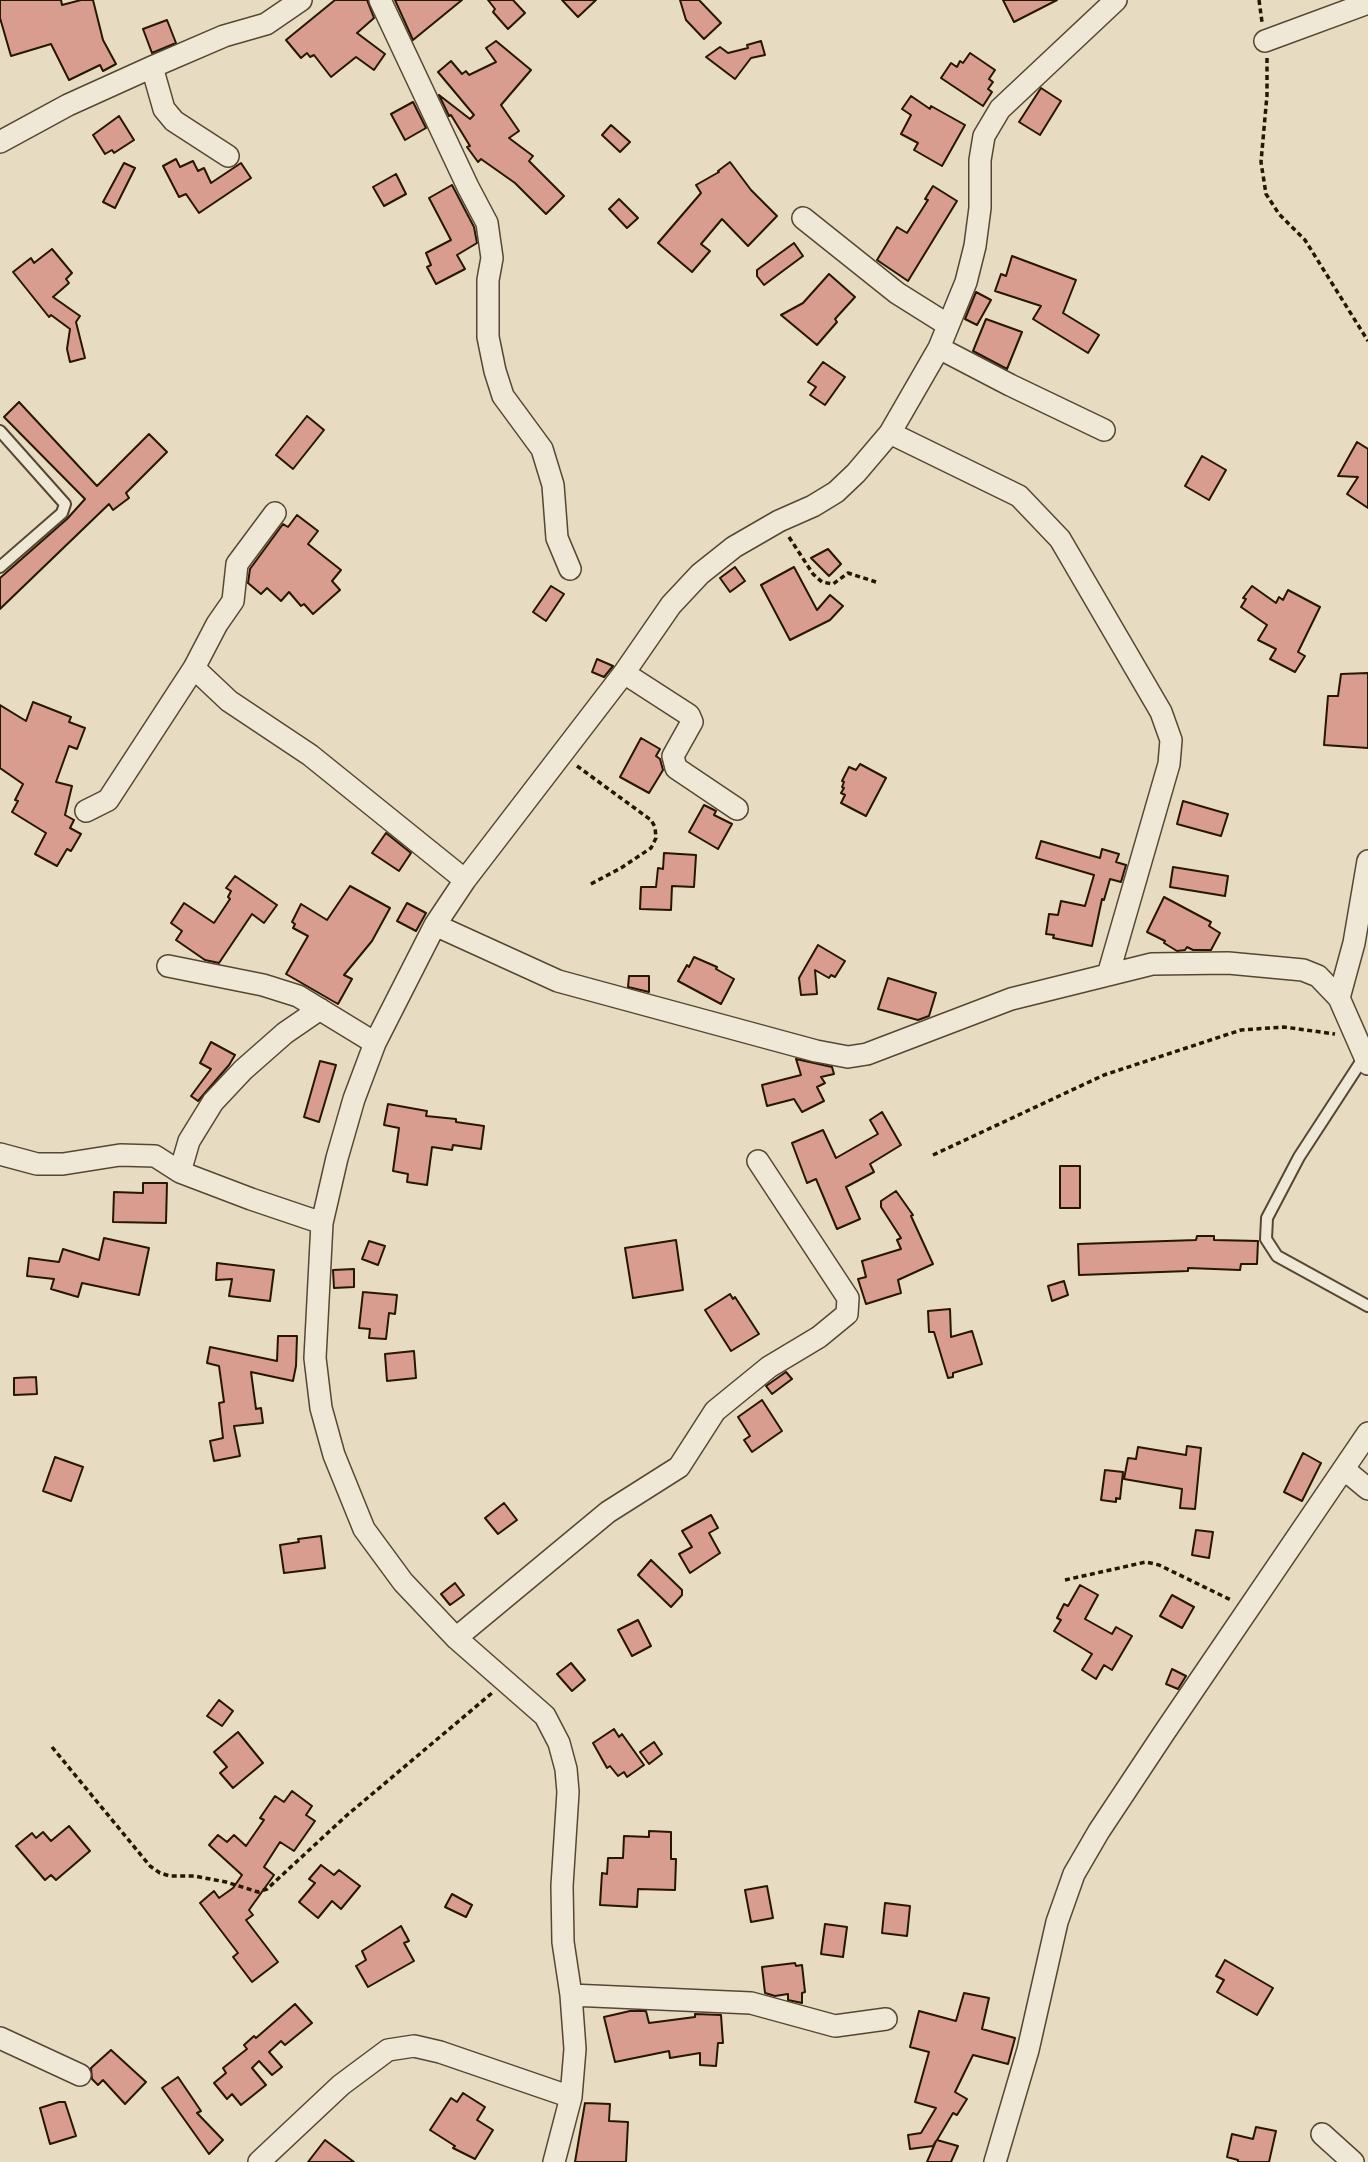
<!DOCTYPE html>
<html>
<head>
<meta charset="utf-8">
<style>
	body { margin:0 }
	canvas { display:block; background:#e7dbc1 }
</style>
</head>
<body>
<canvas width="1368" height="2162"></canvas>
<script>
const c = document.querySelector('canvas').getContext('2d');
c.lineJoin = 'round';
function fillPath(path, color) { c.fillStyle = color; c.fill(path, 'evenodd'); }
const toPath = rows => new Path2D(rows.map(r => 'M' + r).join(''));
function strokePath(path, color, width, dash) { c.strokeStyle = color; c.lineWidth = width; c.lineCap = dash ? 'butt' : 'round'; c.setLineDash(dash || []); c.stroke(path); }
const building = toPath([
	[0,0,61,0,62,5,81,0,93,0,103,40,116,64,103,71,100,65,69,80,51,44,11,56,0,18,0,0],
	[335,0,367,0,374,18,357,33,385,54,374,70,356,57,331,77,314,55,310,57,307,53,301,58,286,40,335,0],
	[395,0,462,0,413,40,395,0],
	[488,0,513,0,525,13,508,29,493,12,495,9,488,0],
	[562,0,596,0,578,17,562,0],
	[680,0,699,0,721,23,704,39,686,20,680,0],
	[1003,0,1057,0,1014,22,1003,0],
	[167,20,176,43,152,53,143,29,167,20],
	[496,41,531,70,501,105,519,131,509,138,533,156,529,161,564,196,546,214,515,183,481,159,478,162,467,147,470,146,451,115,449,116,439,95,470,119,474,115,438,72,451,61,462,74,466,71,469,75,496,62,486,48,496,41],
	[761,41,765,55,751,58,735,79,706,57,720,47,728,53,748,48,747,45,761,41],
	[970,53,995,70,989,79,993,82,988,89,992,92,983,106,941,78,951,63,957,67,960,61,963,63,970,53],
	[1041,88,1061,101,1040,135,1019,122,1041,88],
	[911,96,930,109,931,106,965,125,942,166,914,150,918,143,901,134,911,115,902,109,911,96],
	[413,102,426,128,405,140,391,114,413,102],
	[119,116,134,140,114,153,112,150,105,154,93,135,119,116],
	[611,125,630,142,620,152,602,135,611,125],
	[176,159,180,167,193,161,198,171,204,168,211,183,241,163,251,178,199,213,186,194,179,197,163,166,176,159],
	[730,162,751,190,777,216,748,246,722,219,701,244,710,251,692,272,658,243,701,193,696,185,719,172,718,171,730,162],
	[124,163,135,168,115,208,103,202,124,163],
	[396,174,406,194,384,206,373,187,396,174],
	[452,185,474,227,477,243,457,255,465,269,436,284,427,267,431,265,426,253,451,240,429,198,452,185],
	[933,186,957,201,908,281,877,260,897,227,907,233,928,200,925,199,933,186],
	[619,199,638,218,627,228,609,209,619,199],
	[794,243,803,256,764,285,757,276,757,270,794,243],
	[52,249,72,273,66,279,69,283,53,297,80,316,76,322,85,358,70,362,67,349,70,329,51,315,49,317,13,272,31,258,34,263,52,249],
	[1012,256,1076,280,1063,313,1099,335,1088,353,1033,319,1041,306,995,291,1001,274,1006,276,1012,256],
	[829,274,855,297,835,319,837,322,817,345,781,315,803,303,829,274],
	[976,292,991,300,977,325,965,319,976,292],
	[986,319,1022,332,1007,369,973,351,986,319],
	[823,362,845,377,825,405,810,395,816,387,808,382,823,362],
	[19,402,97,486,149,434,167,452,126,493,129,498,113,510,109,504,0,609,0,578,67,519,85,499,4,417,19,402],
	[307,416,324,430,293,469,276,455,307,416],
	[1357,442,1368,449,1368,508,1347,494,1358,477,1338,476,1357,442],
	[1202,456,1226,470,1209,500,1185,486,1202,456],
	[297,515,318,531,308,544,341,570,332,581,340,590,313,614,304,604,301,606,289,592,281,601,267,588,261,594,248,583,250,569,283,524,288,527,297,515],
	[828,549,841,564,829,576,811,558,828,549],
	[735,567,745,581,730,592,720,578,735,567],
	[794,567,817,610,830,595,843,606,830,620,790,640,761,585,794,567],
	[551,586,564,594,546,621,533,612,551,586],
	[1252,586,1276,603,1279,597,1283,600,1288,590,1320,607,1298,652,1305,656,1295,672,1270,659,1276,649,1258,640,1267,625,1241,607,1246,599,1243,598,1252,586],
	[597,659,613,666,604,677,592,672,597,659],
	[1368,673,1368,748,1324,745,1328,696,1338,696,1341,674,1368,673],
	[33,702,71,717,69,722,85,728,77,749,69,746,56,782,72,786,65,815,74,820,70,828,81,834,71,851,67,849,57,866,35,854,46,833,12,812,18,801,15,800,23,784,0,768,0,705,26,721,33,702],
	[641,738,660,749,656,756,660,759,663,770,649,793,620,777,641,738],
	[860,764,886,778,866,816,841,803,845,795,841,793,844,788,842,787,844,782,842,781,849,767,856,770,860,764],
	[1183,801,1228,814,1221,836,1177,824,1183,801],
	[704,805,716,811,714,815,732,824,718,849,689,832,704,805],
	[386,833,411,853,399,871,372,853,386,833],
	[1041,841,1100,858,1102,849,1119,854,1116,862,1126,865,1121,882,1110,879,1104,900,1102,899,1092,946,1053,938,1054,935,1046,934,1049,914,1058,915,1061,901,1085,906,1094,875,1036,858,1041,841],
	[664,853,696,855,694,887,672,886,671,910,640,909,641,887,656,887,658,868,663,869,664,853],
	[1173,867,1228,876,1225,896,1170,887,1173,867],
	[235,876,277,905,264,923,252,914,219,963,205,960,176,940,182,931,171,923,184,903,214,923,230,899,228,897,231,891,226,888,235,876],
	[350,886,390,908,372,941,344,975,352,979,338,1004,286,974,308,936,293,928,295,924,292,922,301,904,327,920,350,886],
	[1164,897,1211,922,1209,926,1220,933,1211,950,1193,950,1187,947,1185,950,1177,951,1164,943,1165,941,1147,932,1164,897],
	[407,903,426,913,416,931,397,921,407,903],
	[818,945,845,961,835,977,831,975,829,978,815,970,817,994,801,995,799,978,818,945],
	[694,957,717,967,716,969,734,979,721,1004,678,981,687,965,689,967,694,957],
	[629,976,649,976,649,992,628,987,629,976],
	[888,978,936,993,929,1016,918,1020,878,1009,888,978],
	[211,1042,235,1055,229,1065,198,1101,191,1096,211,1069,200,1063,211,1042],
	[796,1059,832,1067,834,1074,821,1077,825,1083,817,1087,824,1101,802,1112,794,1099,767,1106,762,1085,801,1075,796,1059],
	[320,1061,336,1065,319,1122,304,1117,320,1061],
	[388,1104,427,1111,426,1116,456,1119,456,1122,484,1126,481,1149,453,1145,452,1150,432,1147,427,1185,407,1182,408,1174,393,1171,399,1128,384,1125,388,1104],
	[882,1112,901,1145,870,1164,874,1172,846,1187,860,1219,837,1229,816,1179,807,1183,792,1143,823,1130,836,1158,878,1134,870,1120,882,1112],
	[1060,1166,1080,1166,1080,1208,1060,1208,1060,1166],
	[143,1183,167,1183,166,1223,113,1222,114,1192,143,1193,143,1183],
	[896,1191,913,1215,911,1216,933,1264,898,1280,901,1293,866,1304,858,1279,866,1277,862,1261,901,1249,897,1240,901,1238,881,1207,881,1201,896,1191],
	[1197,1236,1214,1236,1214,1240,1258,1241,1257,1264,1241,1264,1240,1270,1188,1268,1188,1271,1079,1275,1078,1244,1196,1240,1197,1236],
	[104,1238,149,1248,139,1295,82,1283,78,1297,51,1289,54,1279,27,1276,29,1258,59,1262,63,1249,99,1260,104,1238],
	[676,1240,683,1290,633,1298,625,1248,676,1240],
	[369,1241,385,1246,378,1265,362,1259,369,1241],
	[217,1263,274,1270,270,1301,229,1296,232,1279,216,1280,217,1263],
	[354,1269,354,1287,334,1288,333,1270,354,1269],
	[1064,1281,1068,1295,1052,1301,1048,1286,1064,1281],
	[363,1292,397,1295,395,1314,389,1313,386,1339,369,1338,370,1329,359,1328,363,1292],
	[730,1294,733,1299,735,1297,759,1334,731,1351,705,1310,730,1294],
	[950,1309,951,1337,972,1331,982,1364,953,1373,953,1377,948,1378,934,1332,929,1332,928,1311,950,1309],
	[278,1336,297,1336,296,1366,293,1381,251,1372,256,1409,261,1408,263,1423,234,1426,240,1456,214,1461,210,1441,223,1438,219,1403,224,1402,219,1366,207,1363,210,1347,277,1361,278,1336],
	[414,1351,416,1378,387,1381,385,1354,414,1351],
	[786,1372,792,1379,772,1394,766,1386,786,1372],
	[36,1377,37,1394,14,1395,14,1378,36,1377],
	[762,1400,782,1431,752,1452,744,1440,750,1436,738,1417,762,1400],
	[1187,1446,1201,1448,1195,1509,1180,1508,1182,1489,1124,1479,1128,1458,1136,1459,1138,1447,1186,1455,1187,1446],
	[1303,1453,1321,1463,1302,1501,1284,1492,1303,1453],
	[55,1457,83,1467,71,1501,43,1491,55,1457],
	[1105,1470,1123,1472,1120,1499,1116,1498,1116,1502,1101,1500,1105,1470],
	[504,1503,517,1520,498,1534,485,1518,504,1503],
	[711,1515,718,1528,709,1533,720,1553,690,1573,679,1554,692,1547,682,1531,711,1515],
	[1196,1530,1213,1532,1209,1558,1192,1555,1196,1530],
	[321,1536,325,1568,284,1573,280,1545,299,1542,298,1539,321,1536],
	[651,1560,682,1590,682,1595,671,1607,638,1575,651,1560],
	[455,1583,464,1595,450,1605,441,1594,455,1583],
	[1080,1585,1098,1595,1085,1619,1112,1634,1116,1627,1132,1636,1112,1670,1104,1665,1096,1679,1082,1670,1092,1654,1054,1631,1061,1620,1057,1618,1064,1604,1068,1606,1080,1585],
	[1172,1595,1194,1607,1182,1628,1160,1616,1172,1595],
	[638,1620,651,1646,632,1656,618,1630,638,1620],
	[571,1663,585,1680,572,1691,557,1674,571,1663],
	[1172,1669,1186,1676,1178,1689,1166,1684,1172,1669],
	[219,1700,233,1711,222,1726,207,1716,219,1700],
	[614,1729,619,1737,622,1734,644,1765,627,1777,624,1772,618,1776,610,1766,607,1768,593,1743,614,1729],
	[238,1732,263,1763,233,1788,220,1773,227,1767,214,1752,238,1732],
	[654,1742,662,1754,649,1764,640,1752,654,1742],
	[292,1791,312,1806,306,1815,315,1821,294,1851,280,1842,264,1867,274,1875,249,1910,253,1915,246,1920,278,1962,252,1982,233,1957,238,1953,200,1903,214,1891,219,1898,233,1888,242,1875,209,1845,218,1835,227,1842,234,1835,246,1846,264,1820,260,1818,275,1796,284,1802,292,1791],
	[69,1826,90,1851,56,1880,51,1875,45,1880,16,1846,32,1833,36,1838,43,1832,51,1841,69,1826],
	[649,1831,671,1832,671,1859,676,1859,675,1890,638,1889,637,1907,600,1905,602,1873,607,1874,608,1858,623,1858,624,1836,649,1837,649,1831],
	[321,1865,334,1875,339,1870,360,1886,341,1909,332,1901,318,1918,299,1902,315,1883,309,1879,321,1865],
	[767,1886,773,1918,751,1922,745,1890,767,1886],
	[452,1894,472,1905,466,1917,445,1907,452,1894],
	[885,1903,910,1906,907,1936,882,1933,885,1903],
	[825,1924,847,1927,843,1957,821,1954,825,1924],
	[401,1926,409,1941,404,1943,414,1961,368,1987,356,1966,366,1960,362,1951,401,1926],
	[1225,1960,1273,1988,1257,2015,1217,1992,1224,1980,1216,1976,1225,1960],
	[795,1963,796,1966,802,1965,805,1992,802,1993,802,2003,788,2000,788,1994,775,1996,765,1993,762,1967,795,1963],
	[964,1993,989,1998,982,2029,1015,2038,1008,2064,973,2055,955,2092,967,2099,957,2115,953,2113,937,2140,958,2146,951,2162,927,2162,936,2141,933,2146,910,2149,908,2135,921,2133,936,2108,915,2102,929,2052,910,2047,919,2011,956,2021,964,1993],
	[295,2004,312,2023,285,2045,281,2041,269,2052,282,2067,272,2075,259,2061,252,2068,266,2085,241,2105,232,2094,227,2099,214,2083,226,2073,223,2068,247,2049,244,2045,254,2036,256,2038,295,2004],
	[630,2011,646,2011,649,2023,695,2017,695,2014,721,2015,723,2043,718,2043,716,2066,700,2065,700,2053,670,2058,669,2051,615,2062,604,2017,630,2011],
	[111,2050,146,2082,125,2104,103,2080,98,2085,92,2079,91,2068,111,2050],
	[178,2077,201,2111,197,2113,223,2140,209,2154,162,2088,178,2077],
	[463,2093,485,2107,477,2120,493,2130,475,2159,453,2148,455,2146,430,2130,451,2098,457,2102,463,2093],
	[59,2102,65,2102,76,2136,50,2144,40,2108,59,2102],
	[585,2103,610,2104,609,2121,628,2122,626,2162,575,2162,585,2103],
	[1256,2127,1276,2131,1269,2162,1238,2162,1238,2160,1227,2157,1232,2134,1253,2139,1256,2127],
	[325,2140,354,2162,308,2162,325,2140]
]);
fillPath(building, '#d89d8f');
strokePath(building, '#271602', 2);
const lane = toPath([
	[0,431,65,504,62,513,0,567],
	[1364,1057,1299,1157,1267,1218,1266,1239,1277,1256,1368,1306]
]);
const street = toPath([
	[380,0,468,187,487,223,492,258,488,280,488,337,495,371,503,396,542,449,553,485,557,538,570,569],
	[1265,41,1368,3],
	[152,67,164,109,174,121,228,156],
	[0,142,68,105,152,67,224,36,266,24,301,0],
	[803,218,897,293,948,325],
	[939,348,1010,385,1104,430],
	[890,433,1019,496,1060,539,1161,712,1171,740,1169,764,1108,975],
	[194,668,229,701,310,755,465,880],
	[624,673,689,715,692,722,673,756,676,768,737,809],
	[86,811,108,800,194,668,217,624,233,601,237,564,275,513],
	[435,925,558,981,816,1051,848,1057,867,1054,1011,999,1152,964,1228,963,1303,970,1318,976,1339,998,1368,1064],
	[168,966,263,985,298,996,375,1043],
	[1339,998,1354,943,1368,861],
	[0,1154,37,1164,63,1164,120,1155,155,1156,180,1172,251,1199,322,1223],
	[180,1172,189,1141,213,1102,243,1070,285,1033,320,1009],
	[1345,1470,1368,1489],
	[456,1638,608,1512,679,1467,715,1411,769,1367,819,1337,847,1314,848,1298,758,1161],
	[571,1995,751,2003,835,2026,886,2019],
	[0,2038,80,2075],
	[1322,2134,1353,2162],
	[259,2162,341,2085,388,2050,414,2046,440,2052,571,2097],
	[554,2162,571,2097,575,2049,571,1995,563,1942,562,1886,568,1792,566,1769,559,1743,545,1716,456,1638,403,1582,364,1529,334,1455,321,1408,315,1358,322,1223,337,1158,354,1099,375,1043,435,925,465,880,624,673,671,605,700,574,734,547,779,521,813,506,836,492,856,473,890,433,939,348,966,282,975,246,980,208,980,160,984,136,1000,109,1116,0],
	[995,2162,1028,2050,1057,1922,1074,1874,1099,1831,1164,1733,1368,1433]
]);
strokePath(lane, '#574732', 14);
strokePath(street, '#574732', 24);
strokePath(toPath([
	[1259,0,1262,22],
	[1267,58,1267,95,1261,162,1266,194,1279,214,1305,240,1368,341],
	[789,537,813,574,822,582,833,584,848,573,876,582],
	[577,766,651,820,655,827,656,838,651,848,621,868,589,885],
	[933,1155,1104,1075,1241,1030,1284,1027,1335,1034],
	[1065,1580,1146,1562,1159,1565,1233,1601],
	[52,1747,150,1866,160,1873,170,1876,194,1876,226,1882,258,1892,267,1889,346,1816,492,1693]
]), '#271602', 3.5, [5, 3.5]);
strokePath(lane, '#efe8d7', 10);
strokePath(street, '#efe8d7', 21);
</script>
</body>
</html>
